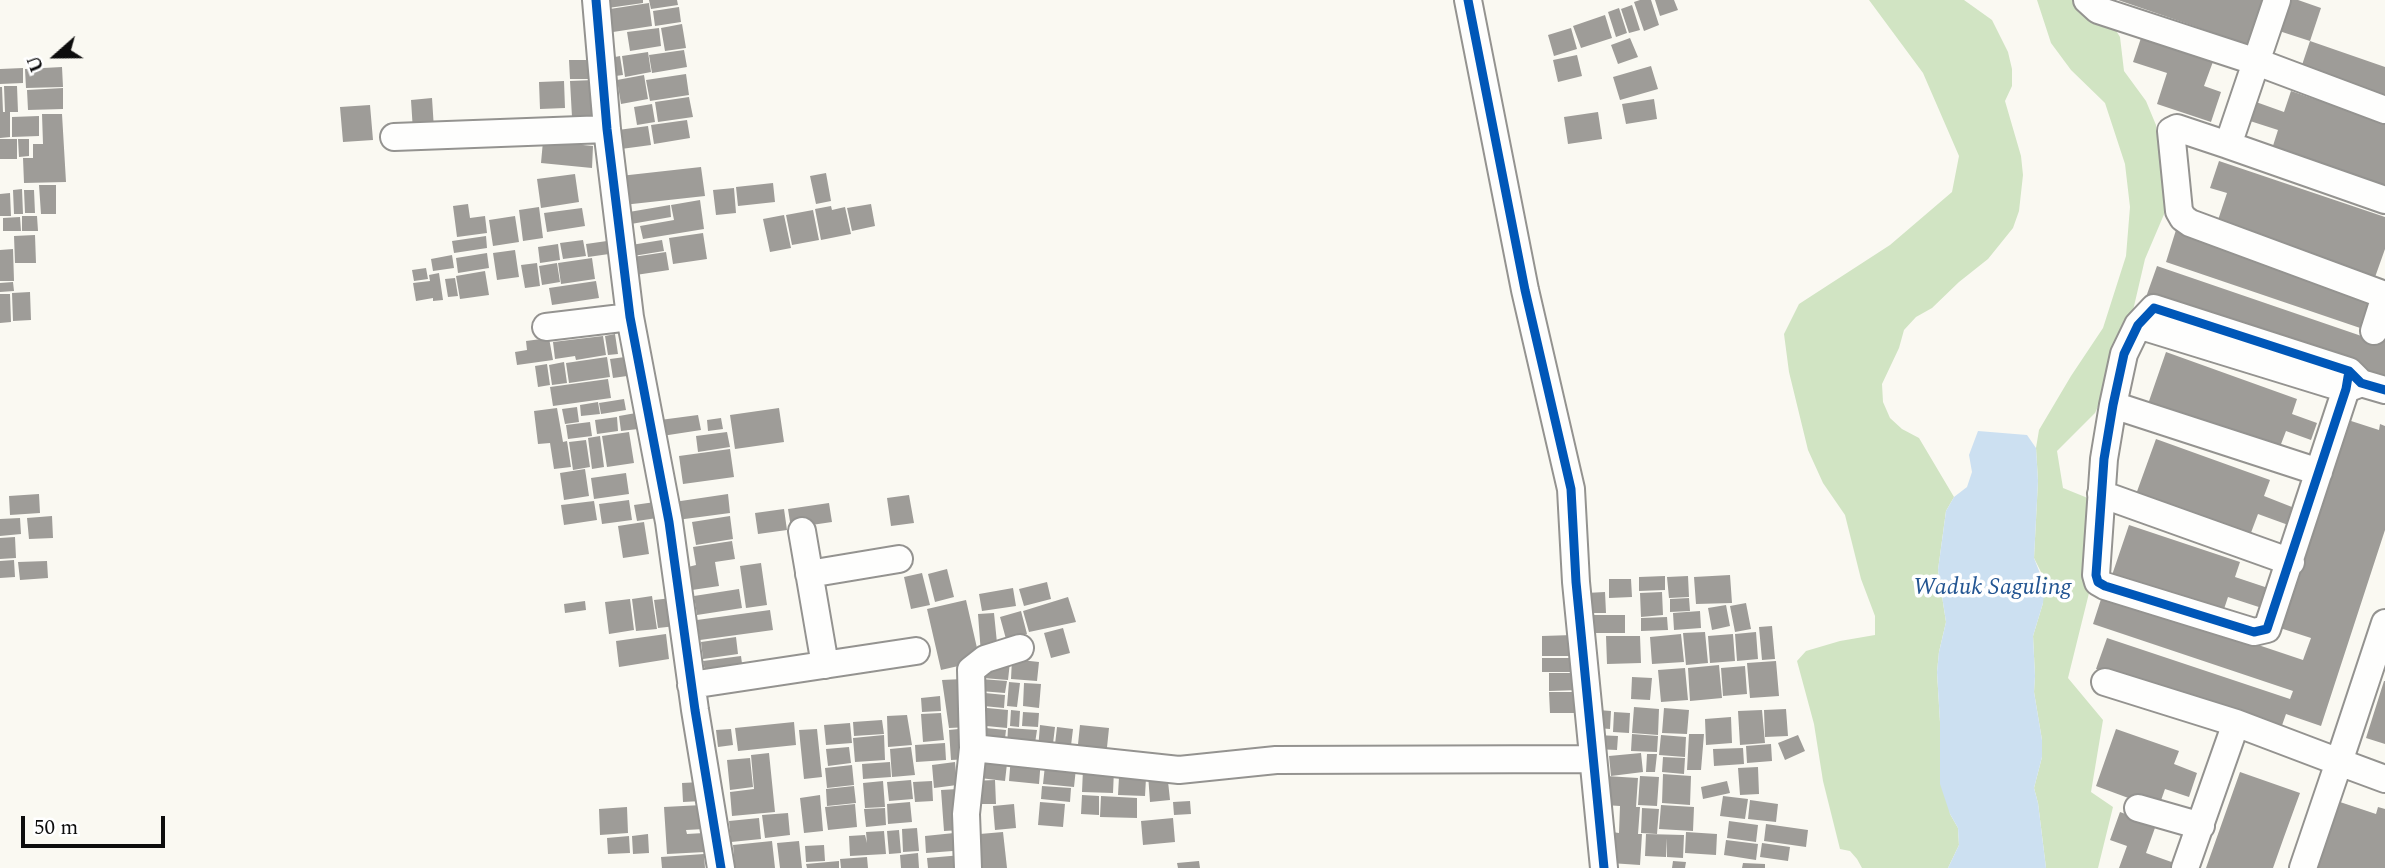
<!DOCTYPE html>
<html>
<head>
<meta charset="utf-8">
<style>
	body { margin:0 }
	#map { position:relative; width:2385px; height:868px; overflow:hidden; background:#faf9f2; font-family:Spectral,serif }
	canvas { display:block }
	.north { position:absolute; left:21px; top:21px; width:70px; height:70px; -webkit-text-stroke:5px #fff; paint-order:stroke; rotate:249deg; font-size:19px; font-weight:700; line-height:28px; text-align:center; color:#0d0d0d }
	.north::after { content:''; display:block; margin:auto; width:24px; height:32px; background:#0d0d0d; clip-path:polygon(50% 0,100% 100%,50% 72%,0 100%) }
	.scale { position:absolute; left:21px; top:816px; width:144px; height:32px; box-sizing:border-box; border:4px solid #0d0d0d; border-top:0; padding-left:9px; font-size:21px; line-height:24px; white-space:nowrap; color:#0d0d0d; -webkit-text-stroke:5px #fff; paint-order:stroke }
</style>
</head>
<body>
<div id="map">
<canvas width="2385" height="868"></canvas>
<div class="north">U</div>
<div class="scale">50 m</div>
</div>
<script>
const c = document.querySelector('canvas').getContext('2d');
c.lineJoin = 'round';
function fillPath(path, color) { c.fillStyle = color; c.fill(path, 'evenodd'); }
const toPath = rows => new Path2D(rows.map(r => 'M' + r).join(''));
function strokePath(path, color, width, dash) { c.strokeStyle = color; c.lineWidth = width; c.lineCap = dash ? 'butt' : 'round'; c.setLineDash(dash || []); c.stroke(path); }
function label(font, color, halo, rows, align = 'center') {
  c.font = font + ' Spectral,serif'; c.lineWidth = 7; c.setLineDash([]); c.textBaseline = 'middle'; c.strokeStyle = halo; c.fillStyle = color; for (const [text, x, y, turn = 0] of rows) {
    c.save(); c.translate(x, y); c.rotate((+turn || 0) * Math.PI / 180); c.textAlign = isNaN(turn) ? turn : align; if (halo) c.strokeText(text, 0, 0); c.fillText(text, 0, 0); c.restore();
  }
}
fillPath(toPath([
	[1869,0,1964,0,1992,20,2008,52,2012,69,2012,86,2005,101,2021,156,2023,175,2019,211,2013,228,1988,259,1959,282,1932,308,1916,317,1904,330,1899,348,1882,384,1883,402,1890,418,1902,429,1919,438,1954,497,1946,511,1938,570,1946,622,1939,652,1937,672,1940,722,1950,814,1958,828,1959,845,1948,868,1862,868,1857,859,1850,851,1840,849,1823,781,1814,724,1797,661,1806,651,1840,641,1875,635,1875,616,1861,579,1845,515,1823,483,1808,450,1789,372,1784,334,1799,304,1890,245,1952,192,1959,156,1923,73],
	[2037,0,2097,0,2120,37,2124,71,2146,101,2156,125,2165,212,2145,259,2128,332,2113,374,2095,413,2057,451,2063,488,2105,505,2090,589,2068,678,2103,720,2091,792,2113,807,2098,868,2046,868,2038,803,2034,788,2042,757,2042,740,2034,692,2035,676,2033,636,2043,603,2041,572,2034,558,2038,481,2036,448,2039,430,2071,376,2103,328,2126,256,2130,207,2125,164,2105,103,2071,70,2051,43]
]), '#d1e4c3');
fillPath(toPath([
	[1978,431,2027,435,2036,448,2038,481,2034,558,2045,586,2043,603,2033,636,2035,676,2034,692,2042,740,2042,757,2034,788,2038,803,2046,868,1948,868,1959,845,1958,828,1950,814,1940,784,1940,722,1937,672,1939,652,1946,622,1938,570,1946,511,1954,497,1967,487,1972,472,1969,455]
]), '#cce0f1');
fillPath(toPath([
	[606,0,643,0,643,3,608,8],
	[649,0,677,0,678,5,651,9],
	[1640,0,1651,0,1659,25,1644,31,1634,2],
	[1655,0,1674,0,1678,10,1660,16],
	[2118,0,2270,0,2255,47],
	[2286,0,2298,0,2321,8,2310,41,2385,67,2385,104,2299,74,2310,41,2276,30],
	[649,3,652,26,613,32,610,9],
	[1632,5,1640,30,1629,33,1621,9],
	[679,7,681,22,655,26,653,11],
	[1619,8,1627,33,1616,37,1608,12],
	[1605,15,1612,38,1581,48,1573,26],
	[682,24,686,48,665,51,661,28],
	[659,28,661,46,630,51,627,32],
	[1571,28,1577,49,1554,56,1548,35],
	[2142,35,2214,59,2204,86,2221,92,2211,122,2157,104,2167,73,2133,62],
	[1630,38,1638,57,1618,64,1611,45],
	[684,50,687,67,652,73,649,55],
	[648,52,651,72,625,77,622,56],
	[1577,55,1582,76,1558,82,1553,60],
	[620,56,623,75,608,77,605,59],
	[569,60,593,60,594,79,570,79],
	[1651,66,1658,89,1620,100,1613,77],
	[62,67,63,87,26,88,25,69],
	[23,68,23,83,0,84,0,69],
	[686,74,689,95,650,101,646,80],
	[644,75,648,99,621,104,617,80],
	[594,80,595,116,572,117,570,81],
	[564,81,565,108,540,109,539,82],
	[4,86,17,86,18,112,10,112,10,137,0,138,0,87,2,87,3,112,5,112],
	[63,88,63,109,28,110,27,90],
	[2291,91,2385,123,2385,190,2271,152,2278,130,2250,121,2256,102,2284,112],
	[689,97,693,117,658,122,655,102],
	[432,98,434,129,413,131,411,100],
	[1654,99,1657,119,1626,124,1622,104],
	[652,104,655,122,637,125,634,107],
	[370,105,373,140,343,142,340,107],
	[1598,112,1602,139,1568,144,1564,117],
	[42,114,62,114,66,182,24,183,23,158,33,158,33,144,43,144],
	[39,116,39,136,12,137,12,117],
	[687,120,690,138,654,144,651,125],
	[648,126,651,145,621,149,618,130],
	[0,139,17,139,17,159,0,159],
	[18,139,29,139,29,156,19,157],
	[543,141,593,146,592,168,541,163],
	[2219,161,2385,217,2385,249,2374,280,2216,226,2227,193,2210,188],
	[701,167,705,196,623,205,620,176],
	[826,173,831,201,816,204,810,176],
	[575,174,579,202,541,208,537,179],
	[773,183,775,202,738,206,736,187],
	[39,185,56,185,56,214,41,214],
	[734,188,736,213,716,215,713,190],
	[22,189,23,214,14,214,13,190],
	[24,190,34,190,35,213,25,213],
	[10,193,11,216,0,216,0,194],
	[700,200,704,229,643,239,640,226,674,220,671,205],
	[468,204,470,218,485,216,487,233,457,237,453,206],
	[871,204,875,226,852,231,847,208],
	[670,205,671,217,631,224,629,212],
	[831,206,832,210,845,207,851,234,821,240,815,209],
	[539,207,543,238,523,241,519,210],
	[582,208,585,226,547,232,544,213],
	[813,210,819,240,792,245,786,215],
	[784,215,791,248,770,252,763,219],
	[22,216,37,216,38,231,22,231],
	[515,216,519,242,493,246,489,220],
	[20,217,21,231,3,231,3,218],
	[2176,230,2379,299,2369,331,2166,262],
	[703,233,707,259,673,264,669,238],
	[35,235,36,263,15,263,14,236],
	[486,236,487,248,454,253,452,241],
	[583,240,586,256,563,259,560,243],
	[662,240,664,251,627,257,625,246],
	[607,241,609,254,588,257,586,244],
	[558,244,560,260,540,263,538,247],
	[13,249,14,281,0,281,0,250],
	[515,250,519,277,497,280,493,253],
	[666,252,669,270,629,276,626,258],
	[487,253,489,268,458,273,456,258],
	[452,255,454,268,433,271,431,259],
	[592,258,595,279,561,284,558,263],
	[537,263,540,286,525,288,521,265],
	[557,263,560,282,542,285,539,266],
	[2157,266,2379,342,2385,325,2385,376,2270,338,2270,340,2146,297],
	[426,268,428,279,414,281,412,270],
	[485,271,489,295,460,299,456,276],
	[439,273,443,300,433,301,433,298,416,301,413,283,430,281,429,275],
	[455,278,458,296,448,297,445,279],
	[596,281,599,298,552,305,549,288],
	[13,282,14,291,0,292,0,283],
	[30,292,31,320,13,321,12,293],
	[0,294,10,294,11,322,0,323],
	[615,334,618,354,608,355,605,336],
	[603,336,606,355,576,360,575,356,555,359,553,342],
	[549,338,553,360,517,365,515,352,527,350,526,341],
	[2166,352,2297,399,2292,414,2317,423,2311,440,2286,431,2278,452,2148,404],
	[607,357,610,377,569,383,566,363],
	[625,357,627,376,613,378,610,359],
	[564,362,567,383,552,385,549,365],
	[547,364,550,385,538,387,535,366],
	[608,379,611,398,553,406,550,387],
	[624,399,626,410,601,414,599,403],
	[598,402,600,414,581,416,580,405],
	[577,407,579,422,565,424,562,409],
	[557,408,563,442,567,441,571,467,554,469,550,443,538,444,534,411],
	[779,408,784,442,735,449,730,415],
	[636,413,638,429,621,431,619,416],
	[698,415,701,430,662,436,660,420],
	[617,417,618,431,597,434,595,420],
	[721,418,723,429,708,431,707,420],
	[2348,420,2379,430,2380,424,2385,426,2385,530,2321,726,2286,714,2280,731,2096,669,2107,638,2290,699,2293,691,2093,624,2103,593,2303,660,2311,638,2280,628],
	[590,422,592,436,568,439,566,425],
	[629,432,634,463,607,467,602,436],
	[727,432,730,447,698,452,696,436],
	[600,436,604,467,592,469,588,438],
	[2156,439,2270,480,2264,496,2297,509,2291,526,2258,514,2249,538,2135,497],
	[586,440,590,467,573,470,569,442],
	[730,449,734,477,683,484,679,456],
	[585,469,589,496,564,500,560,473],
	[626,473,629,494,594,499,591,478],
	[39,494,40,513,10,515,9,496],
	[728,494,730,513,677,520,674,502],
	[909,495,914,523,891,526,887,498],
	[629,500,632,520,602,524,599,504],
	[594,501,597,520,564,525,561,505],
	[655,502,657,518,637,521,634,505],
	[829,503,832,522,791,528,788,509],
	[784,509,787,530,758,534,755,513],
	[52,516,53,538,29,539,27,518],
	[730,516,733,539,696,545,692,522],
	[20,518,21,534,0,536,0,519],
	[644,522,649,554,623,558,618,526],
	[2129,525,2240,562,2235,577,2271,589,2265,609,2228,597,2221,618,2110,581],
	[15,537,16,558,0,559,0,538],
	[732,541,735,559,715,562,719,586,692,590,688,567,696,565,693,547],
	[14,560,15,577,0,578,0,561],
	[47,561,48,578,20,580,18,562],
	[761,563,767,605,746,608,740,566],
	[947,569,954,597,935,602,928,574],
	[922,573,930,605,911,609,904,577],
	[1730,575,1732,603,1696,604,1694,577],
	[1665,576,1665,590,1639,591,1639,577],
	[1688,576,1689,597,1669,598,1667,577],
	[1609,579,1631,579,1632,597,1609,598],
	[1047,582,1051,599,1024,606,1019,589],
	[1013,588,1016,606,982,611,979,594],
	[739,589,742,608,697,615,694,596],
	[1605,592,1606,613,1586,613,1586,593],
	[1662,592,1663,615,1641,617,1640,593],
	[652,596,657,629,636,631,632,599],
	[1068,597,1076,622,1029,632,1023,611],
	[672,598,676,626,658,628,654,600],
	[1689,598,1690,611,1670,612,1670,599],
	[630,599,634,630,609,634,605,602],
	[966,600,980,661,941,670,927,609],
	[585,601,586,610,565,613,564,604],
	[1746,603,1751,629,1735,632,1730,606],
	[1726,605,1730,626,1712,630,1708,608],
	[770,610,773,630,700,640,697,620],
	[1021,611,1027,634,1006,639,1000,617],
	[1700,611,1701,628,1674,630,1673,613],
	[994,613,998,653,981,654,978,614],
	[1589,615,1625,615,1625,633,1589,633],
	[1667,617,1668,630,1641,631,1641,618],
	[1772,626,1775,659,1762,660,1759,627],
	[1063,628,1070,653,1051,658,1044,633],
	[1705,632,1708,663,1686,665,1683,633],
	[1756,632,1758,659,1737,661,1735,634],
	[666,634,669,659,619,667,616,641],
	[1681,634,1684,662,1652,664,1650,637],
	[1733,634,1735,661,1710,663,1708,636],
	[1573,635,1573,656,1542,656,1542,636],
	[1606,636,1640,636,1641,663,1607,664],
	[736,637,738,654,703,659,701,642],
	[741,656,743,671,706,676,703,661],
	[1542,658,1578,658,1578,672,1542,672],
	[985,659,1010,662,1008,680,983,678],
	[1012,659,1039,662,1037,681,1011,679],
	[1776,661,1779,696,1750,698,1747,663],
	[1719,665,1722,698,1690,701,1688,668],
	[1745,666,1747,694,1723,696,1721,668],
	[1685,668,1688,700,1661,702,1658,670],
	[1549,673,1578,673,1579,690,1549,691],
	[1632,677,1652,678,1650,700,1631,699],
	[963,679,969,727,949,728,942,680],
	[981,679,1007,681,1005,693,980,691],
	[2384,681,2385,681,2385,744,2366,738],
	[1009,682,1020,683,1017,707,1007,706],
	[1024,683,1041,684,1039,708,1023,706],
	[975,692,1005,695,1004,708,973,705],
	[1549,692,1582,692,1583,713,1550,713],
	[940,696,941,711,922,712,921,698],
	[977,707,1008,710,1007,728,976,725],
	[1634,707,1659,709,1658,735,1632,733],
	[1664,708,1689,710,1687,734,1662,733],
	[1786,709,1788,736,1765,737,1764,710],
	[1011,710,1020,711,1019,727,1010,726],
	[1598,710,1611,711,1610,729,1597,728],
	[1762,710,1765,743,1740,745,1738,711],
	[1023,712,1039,713,1038,727,1022,726],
	[1614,712,1630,713,1629,733,1613,732],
	[941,713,944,740,923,742,921,714],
	[907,715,912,745,888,747,887,716],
	[1731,717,1732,743,1706,745,1705,719],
	[882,720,884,734,854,736,853,722],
	[794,722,796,745,738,751,735,728],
	[850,723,852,743,826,745,824,725],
	[1040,725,1055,727,1052,752,1038,750],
	[1080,725,1109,728,1106,757,1077,754],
	[1057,727,1073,729,1070,754,1054,753],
	[968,728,971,759,951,760,949,730],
	[986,728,1006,730,1004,747,984,745],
	[1008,728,1037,730,1034,750,1007,747],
	[731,729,733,745,718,747,716,730],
	[817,729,822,777,804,779,799,730],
	[2116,729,2179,751,2174,764,2197,773,2189,797,2165,789,2158,809,2096,786],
	[1632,734,1658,736,1657,752,1631,751],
	[1689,734,1704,734,1701,770,1687,770],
	[884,735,885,760,855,762,853,738],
	[1596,735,1618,736,1617,750,1595,749],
	[1661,735,1686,737,1685,757,1659,755],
	[1798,735,1805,751,1785,760,1778,743],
	[945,743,946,760,916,762,915,745],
	[1771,744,1772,761,1747,763,1746,746],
	[849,747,851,763,828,766,826,749],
	[911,747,915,775,892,777,890,749],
	[1743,748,1744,764,1714,766,1713,749],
	[769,753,775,812,732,816,730,792,754,789,751,755],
	[982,753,1008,755,1005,781,980,778],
	[1641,753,1643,772,1611,776,1609,756],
	[1647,754,1657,754,1655,772,1646,772],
	[1011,756,1041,759,1039,784,1009,781],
	[1046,756,1077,759,1074,787,1043,784],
	[1663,757,1685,758,1684,774,1662,772],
	[750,758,753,787,730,790,727,760],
	[890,762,891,777,863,779,862,764],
	[955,762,957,785,934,788,932,765],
	[852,765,854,785,827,788,825,768],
	[1758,767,1759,794,1740,795,1738,768],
	[1083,769,1114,770,1113,793,1082,792],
	[1167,772,1170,800,1150,802,1148,774],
	[2240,772,2300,793,2284,837,2273,868,2206,868],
	[1663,774,1691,776,1690,805,1662,803],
	[1606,776,1638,778,1636,807,1640,807,1638,834,1642,834,1640,865,1610,863,1612,832,1619,833,1620,806,1605,805],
	[1640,776,1659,777,1657,806,1638,805],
	[1119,777,1146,778,1145,796,1118,795],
	[911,780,913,799,889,801,887,782],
	[995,780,996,804,971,804,971,781],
	[883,781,885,807,865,808,863,783],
	[932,781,933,801,915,802,913,782],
	[1727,781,1730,793,1703,799,1701,787],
	[701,782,702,801,683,802,682,783],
	[854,786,856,803,827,806,826,789],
	[1042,786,1071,788,1070,802,1041,799],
	[958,789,961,830,944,831,941,790],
	[820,795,823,831,804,833,800,798],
	[1082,795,1099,796,1099,815,1081,814],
	[1101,796,1137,798,1137,818,1100,817],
	[1723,796,1748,799,1745,819,1720,816],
	[1750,800,1778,804,1776,822,1748,819],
	[2334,800,2376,814,2378,807,2385,809,2385,868,2312,868],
	[1190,801,1191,814,1174,815,1173,802],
	[910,802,912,822,888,824,887,804],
	[1040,802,1065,804,1063,827,1038,825],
	[855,804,857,827,828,830,825,807],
	[1014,804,1016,828,995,830,993,806],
	[702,805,704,829,686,830,687,834,704,833,705,852,667,854,664,807],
	[1661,805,1694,807,1693,831,1659,829],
	[627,807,628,833,600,835,599,809],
	[885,808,886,825,866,827,864,809],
	[1642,808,1659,809,1657,834,1641,833],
	[2120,812,2156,825,2146,853,2180,865,2179,868,2119,868,2127,846,2110,840],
	[788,813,790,835,765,838,762,815],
	[759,818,761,839,731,842,729,821],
	[1173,818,1175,842,1143,845,1141,821],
	[1729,821,1758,825,1756,842,1727,838],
	[1766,824,1808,830,1806,847,1764,841],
	[917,828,919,851,903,852,902,829],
	[899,830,901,853,889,854,887,831],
	[884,831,886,854,850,856,849,836,865,835,867,843,866,832],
	[964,832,966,850,926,853,925,836],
	[1003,832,1007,868,971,868,968,835],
	[1686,832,1717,834,1716,855,1685,853],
	[648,834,649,853,633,854,632,836],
	[1646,834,1684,835,1683,858,1667,857,1667,838,1666,857,1645,856],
	[629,836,630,853,608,854,607,838],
	[1726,840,1758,844,1756,860,1724,855],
	[772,841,775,868,735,868,733,845],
	[799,841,802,868,780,868,777,843],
	[1762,843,1790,847,1788,861,1760,857],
	[824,845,825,861,806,862,805,846],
	[918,853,919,868,901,868,900,855],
	[704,854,705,868,662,868,661,857],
	[962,855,963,868,928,868,927,858],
	[867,857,868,868,841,868,840,859],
	[839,861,839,868,807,868,806,864],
	[1199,861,1200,868,1178,868,1177,863],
	[1673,861,1686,862,1685,868,1672,868],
	[1743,863,1765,864,1765,868,1742,868]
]), '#9e9c98');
const minor = toPath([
	[596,0,607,129,630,317,669,522,695,710,721,868],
	[1468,0,1525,290,1571,489,1576,582,1604,868],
	[2087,0,2098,10,2257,62,2385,110],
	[2277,0,2228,145,2177,128,2171,131,2179,211,2183,218,2190,223,2385,295],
	[394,137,607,129],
	[2228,145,2385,200],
	[2138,325,2346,389,2359,384],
	[546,327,630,317],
	[2374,331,2385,296],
	[2349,371,2346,389,2267,629,2254,632,2105,586,2098,582,2096,575,2104,459,2113,405,2124,354,2138,325,2154,308,2349,371,2361,383,2385,390],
	[2113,405,2319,472],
	[2101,494,2291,562],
	[802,531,825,665],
	[809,574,899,559],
	[2385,623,2339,762,2385,779],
	[2105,682,2236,723,2339,762,2303,868],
	[691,685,916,651],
	[973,748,1179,770,1276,760,1592,759],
	[2138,808,2201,826],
	[968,868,966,814,973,748,971,670,985,659,1020,648],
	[2185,868,2236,723]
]);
strokePath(minor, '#949390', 30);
strokePath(minor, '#fefefd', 26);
strokePath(toPath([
	[596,0,607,129,630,317,669,522,695,710,721,868],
	[1468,0,1525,290,1571,489,1576,582,1604,868],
	[2349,371,2346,389,2267,629,2254,632,2105,586,2098,582,2096,575,2104,459,2113,405,2124,354,2138,325,2154,308,2349,371,2361,383,2385,390]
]), '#0057b8', 9);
label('italic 24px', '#235592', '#fff', [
	["Waduk Saguling",1992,589]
]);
</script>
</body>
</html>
